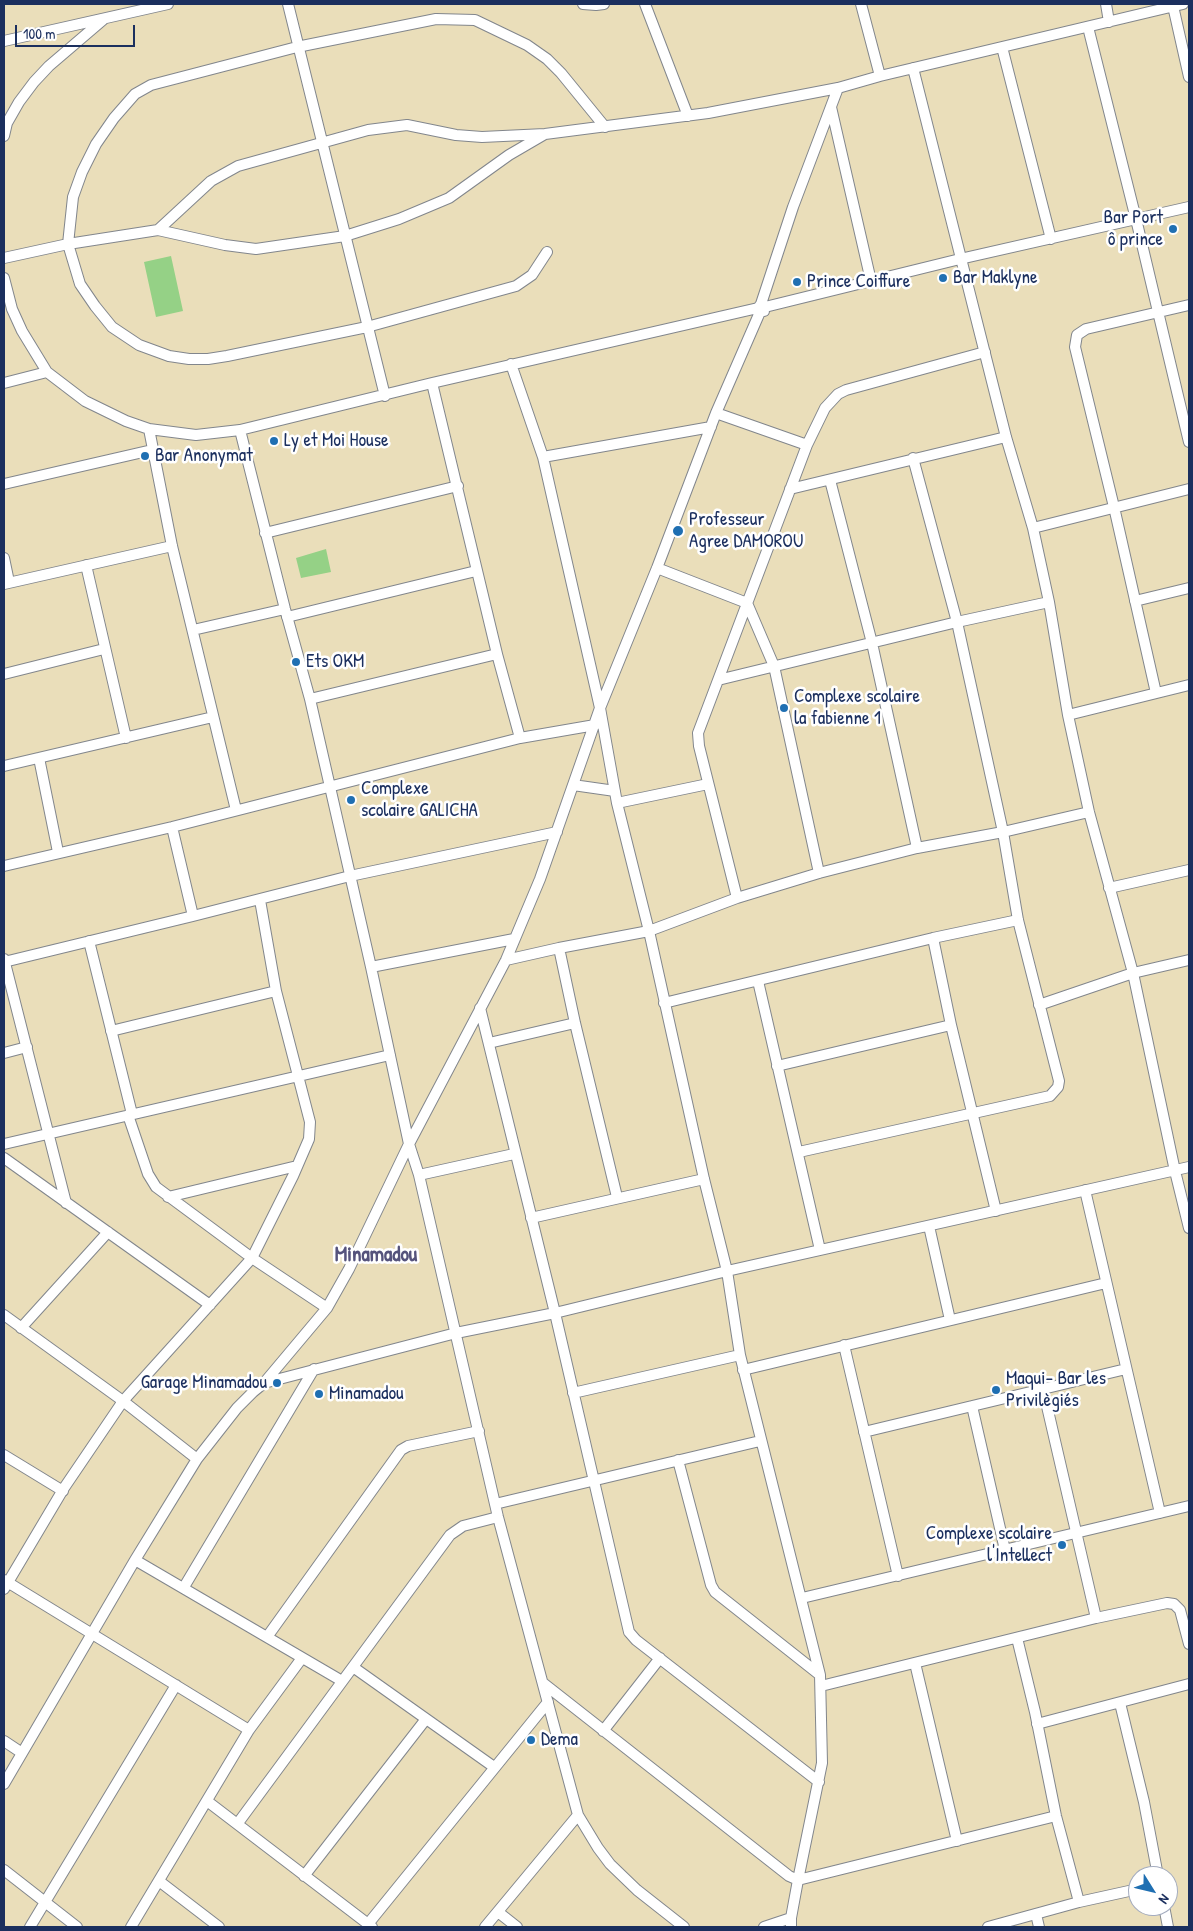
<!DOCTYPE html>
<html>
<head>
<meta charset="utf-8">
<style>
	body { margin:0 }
	#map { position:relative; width:1193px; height:1931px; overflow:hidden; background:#eadeba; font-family:"Patrick Hand",sans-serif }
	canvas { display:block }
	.frame { position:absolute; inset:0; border:5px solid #1b2f5e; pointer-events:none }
	.north { position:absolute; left:1128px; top:1866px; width:50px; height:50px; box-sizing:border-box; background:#fff; border:1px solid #a4acbf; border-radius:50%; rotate:126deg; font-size:14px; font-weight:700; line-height:20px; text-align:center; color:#1b2f5e }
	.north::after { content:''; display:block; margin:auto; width:18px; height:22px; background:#1f6fb2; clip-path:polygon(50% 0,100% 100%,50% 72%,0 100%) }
	.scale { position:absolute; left:15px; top:25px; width:120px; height:22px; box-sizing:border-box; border:2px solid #1b2f5e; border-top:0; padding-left:6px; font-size:15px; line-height:18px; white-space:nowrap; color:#1b2f5e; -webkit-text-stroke:4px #fff; paint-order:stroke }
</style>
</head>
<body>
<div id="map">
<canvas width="1193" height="1931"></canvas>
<div class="frame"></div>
<div class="north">N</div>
<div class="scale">100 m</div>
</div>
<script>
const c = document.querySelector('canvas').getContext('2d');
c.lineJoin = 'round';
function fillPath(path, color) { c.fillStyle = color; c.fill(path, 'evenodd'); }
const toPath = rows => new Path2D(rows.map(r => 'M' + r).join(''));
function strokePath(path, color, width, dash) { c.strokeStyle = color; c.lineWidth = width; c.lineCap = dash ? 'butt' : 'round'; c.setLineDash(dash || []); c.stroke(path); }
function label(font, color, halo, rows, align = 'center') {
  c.font = font + ' "Patrick Hand",sans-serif'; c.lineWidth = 5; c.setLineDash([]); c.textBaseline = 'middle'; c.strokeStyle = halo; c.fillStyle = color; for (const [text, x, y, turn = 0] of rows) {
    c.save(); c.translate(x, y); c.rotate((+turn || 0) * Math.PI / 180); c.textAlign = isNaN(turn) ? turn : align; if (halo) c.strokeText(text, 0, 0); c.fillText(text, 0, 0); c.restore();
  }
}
fillPath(toPath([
	[171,256,183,311,156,317,144,262],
	[326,549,331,572,301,578,296,558]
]), '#95d186');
const minor = toPath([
	[288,4,385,396],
	[583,4,596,5,604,4],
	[645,4,688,116],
	[861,4,880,76],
	[1106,4,1109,22],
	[1173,6,1189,77],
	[1088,27,1136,219,1189,442],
	[4,41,168,4],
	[1002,47,1051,239],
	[913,68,1006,437,1033,528,1049,602,1068,715,1089,812,1133,973,1175,1171,1189,1228],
	[831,107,871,281],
	[4,136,7,123,19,102,34,82,49,66,104,19],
	[158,230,211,181,238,166,368,130,407,125,456,135,482,137,545,134,708,113,838,88,880,76,1183,4],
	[547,252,532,275,516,286,367,327,227,356,208,359,189,359,169,356,139,345,112,327,95,306,80,284,68,244,73,197,82,172,96,144,114,118,135,94,151,85,297,47,436,19,475,20,527,45,547,59,561,73,605,127],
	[4,258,68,244,158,230,225,245,256,249,345,236,399,219,449,198,509,155,545,134],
	[4,278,12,309,22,331,47,372,85,401,126,421,149,429,196,435,240,430,432,383,758,308,761,304,764,305,764,311,760,312,758,309],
	[761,304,793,207,838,88],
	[765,307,960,259,1189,207],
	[511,364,543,457,600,708,617,803,649,931,704,1179,727,1271,740,1355,820,1675,822,1763,798,1880,791,1918,791,1927],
	[4,383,47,372],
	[432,383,497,654,520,738],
	[716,413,807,445],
	[149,429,172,546,236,810],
	[240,430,285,609,310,699,371,967,409,1144,419,1175,498,1517,578,1815,598,1848,610,1864,637,1890,684,1927],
	[543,457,711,427],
	[830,480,872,643,917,848],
	[4,484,152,450],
	[790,489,1006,437],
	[1033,528,1189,489],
	[265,533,458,486],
	[4,558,9,582],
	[86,565,126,738],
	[657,568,747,603,774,666,819,873],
	[4,584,172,546],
	[1135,601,1189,588],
	[287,617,476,571],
	[193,630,285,609],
	[4,674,104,649],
	[718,680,957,622,1049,602],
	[1156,693,1114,507,1075,347,1077,335,1086,329,1189,305],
	[310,699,497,654],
	[1068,715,1189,685],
	[39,758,58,852],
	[4,766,213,717],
	[573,785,615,791],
	[617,803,708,784],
	[172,827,193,916],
	[4,866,172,827,520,738,595,725],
	[1109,888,1189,870],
	[737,898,699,746,698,733,807,445,825,408,838,394,846,390,985,352],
	[933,938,951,1025,996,1211],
	[89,941,132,1114],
	[559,948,575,1023,617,1197],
	[4,959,66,1203],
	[506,960,559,948,649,931,737,898,819,873,917,848,1003,832,1089,812],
	[4,962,193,916,350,876,557,832],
	[371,967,514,939],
	[758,981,820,1250],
	[664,1003,933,938,1018,920],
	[1039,1005,1133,973,1189,960],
	[480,1008,555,1313,629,1632,636,1640,819,1782],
	[111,1031,276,991],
	[489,1043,575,1023],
	[4,1053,27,1047],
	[777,1066,951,1025],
	[128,1115,148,1174,156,1187,252,1258,327,1308],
	[4,1144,390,1055],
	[799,1152,1050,1096,1058,1087,1059,1081,1018,920,1003,832,957,622,913,458],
	[4,1158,210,1305],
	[419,1175,514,1154],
	[1085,1190,1160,1513],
	[168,1197,297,1166],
	[531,1218,704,1179],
	[929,1226,950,1320],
	[4,1315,123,1401,197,1459],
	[21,1328,108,1232],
	[844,1345,898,1576],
	[743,1370,1106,1283],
	[264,1383,456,1333,555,1313,727,1271,1189,1167],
	[1043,1389,1096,1618],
	[573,1393,740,1355],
	[972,1406,1005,1550],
	[864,1432,1126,1369],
	[4,1455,63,1491],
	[678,1460,711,1585,715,1592,820,1675],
	[495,1504,760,1441],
	[135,1560,342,1681],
	[4,1580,249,1730],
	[184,1587,314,1369],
	[4,1589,64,1488,123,1401,252,1258,293,1176,309,1139,310,1122,276,991,260,900],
	[802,1598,1189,1506],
	[267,1637,401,1450,408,1446,479,1431],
	[1017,1638,1035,1712,1056,1816,1079,1902],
	[915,1663,957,1841],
	[353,1667,494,1767],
	[543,1683,789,1876,798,1880,1056,1816],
	[821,1686,1096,1618,1167,1603,1174,1604,1180,1610,1189,1644],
	[1120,1703,1144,1802,1158,1876],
	[1037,1724,1189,1684],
	[603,1731,660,1658],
	[4,1741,22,1753],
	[4,1784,135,1560,197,1459,237,1408,253,1392,264,1383,327,1308,349,1269,409,1144,506,960,540,879,600,708,657,568,716,413,760,312],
	[207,1801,372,1927],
	[238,1823,450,1535,463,1526,498,1517],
	[4,1870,77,1927],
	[304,1876,426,1719],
	[159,1881,219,1927],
	[1164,1906,1168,1927],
	[498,1912,517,1927],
	[1036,1914,1039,1927],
	[368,1924,548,1702],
	[30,1927,176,1685],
	[131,1927,249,1730,302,1658],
	[485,1927,578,1815],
	[764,1927,791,1918],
	[988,1927,1079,1902,1138,1889]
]);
strokePath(minor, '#82868c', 12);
strokePath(minor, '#fff', 10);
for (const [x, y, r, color] of [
	[1173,229,5,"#1f6fb2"],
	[943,278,5,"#1f6fb2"],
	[797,282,5,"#1f6fb2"],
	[274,441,5,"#1f6fb2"],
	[145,456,5,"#1f6fb2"],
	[678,531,6,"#1f6fb2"],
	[296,662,5,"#1f6fb2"],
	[784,708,5,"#1f6fb2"],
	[351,800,5,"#1f6fb2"],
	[277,1383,5,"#1f6fb2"],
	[996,1390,5,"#1f6fb2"],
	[319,1394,5,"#1f6fb2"],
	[1062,1545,5,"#1f6fb2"],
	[531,1740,5,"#1f6fb2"]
]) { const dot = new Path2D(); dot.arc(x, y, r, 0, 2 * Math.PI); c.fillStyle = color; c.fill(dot); strokePath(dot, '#fff', 2); }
label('19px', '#1b2f5e', '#fff', [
	["Bar Port",1163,218,"right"],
	["ô prince",1163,240,"right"],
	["Bar Maklyne",953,278],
	["Prince Coiffure",807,282],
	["Ly et Moi House",284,441],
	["Bar Anonymat",155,456],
	["Professeur",689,520],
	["Agree DAMOROU",689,542],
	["Ets OKM",306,662],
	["Complexe scolaire",794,697],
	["la fabienne 1",794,719],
	["Complexe",361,789],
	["scolaire GALICHA",361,811],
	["Maqui- Bar les",1006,1379],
	["Privilègiés",1006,1401],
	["Garage Minamadou",267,1383,"right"],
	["Minamadou",329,1394],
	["Complexe scolaire",1052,1534,"right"],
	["l'Intellect",1052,1556,"right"],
	["Dema",541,1740]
], 'left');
label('bold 21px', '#55537c', '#fff', [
	["Minamadou",376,1255]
]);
</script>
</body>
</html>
